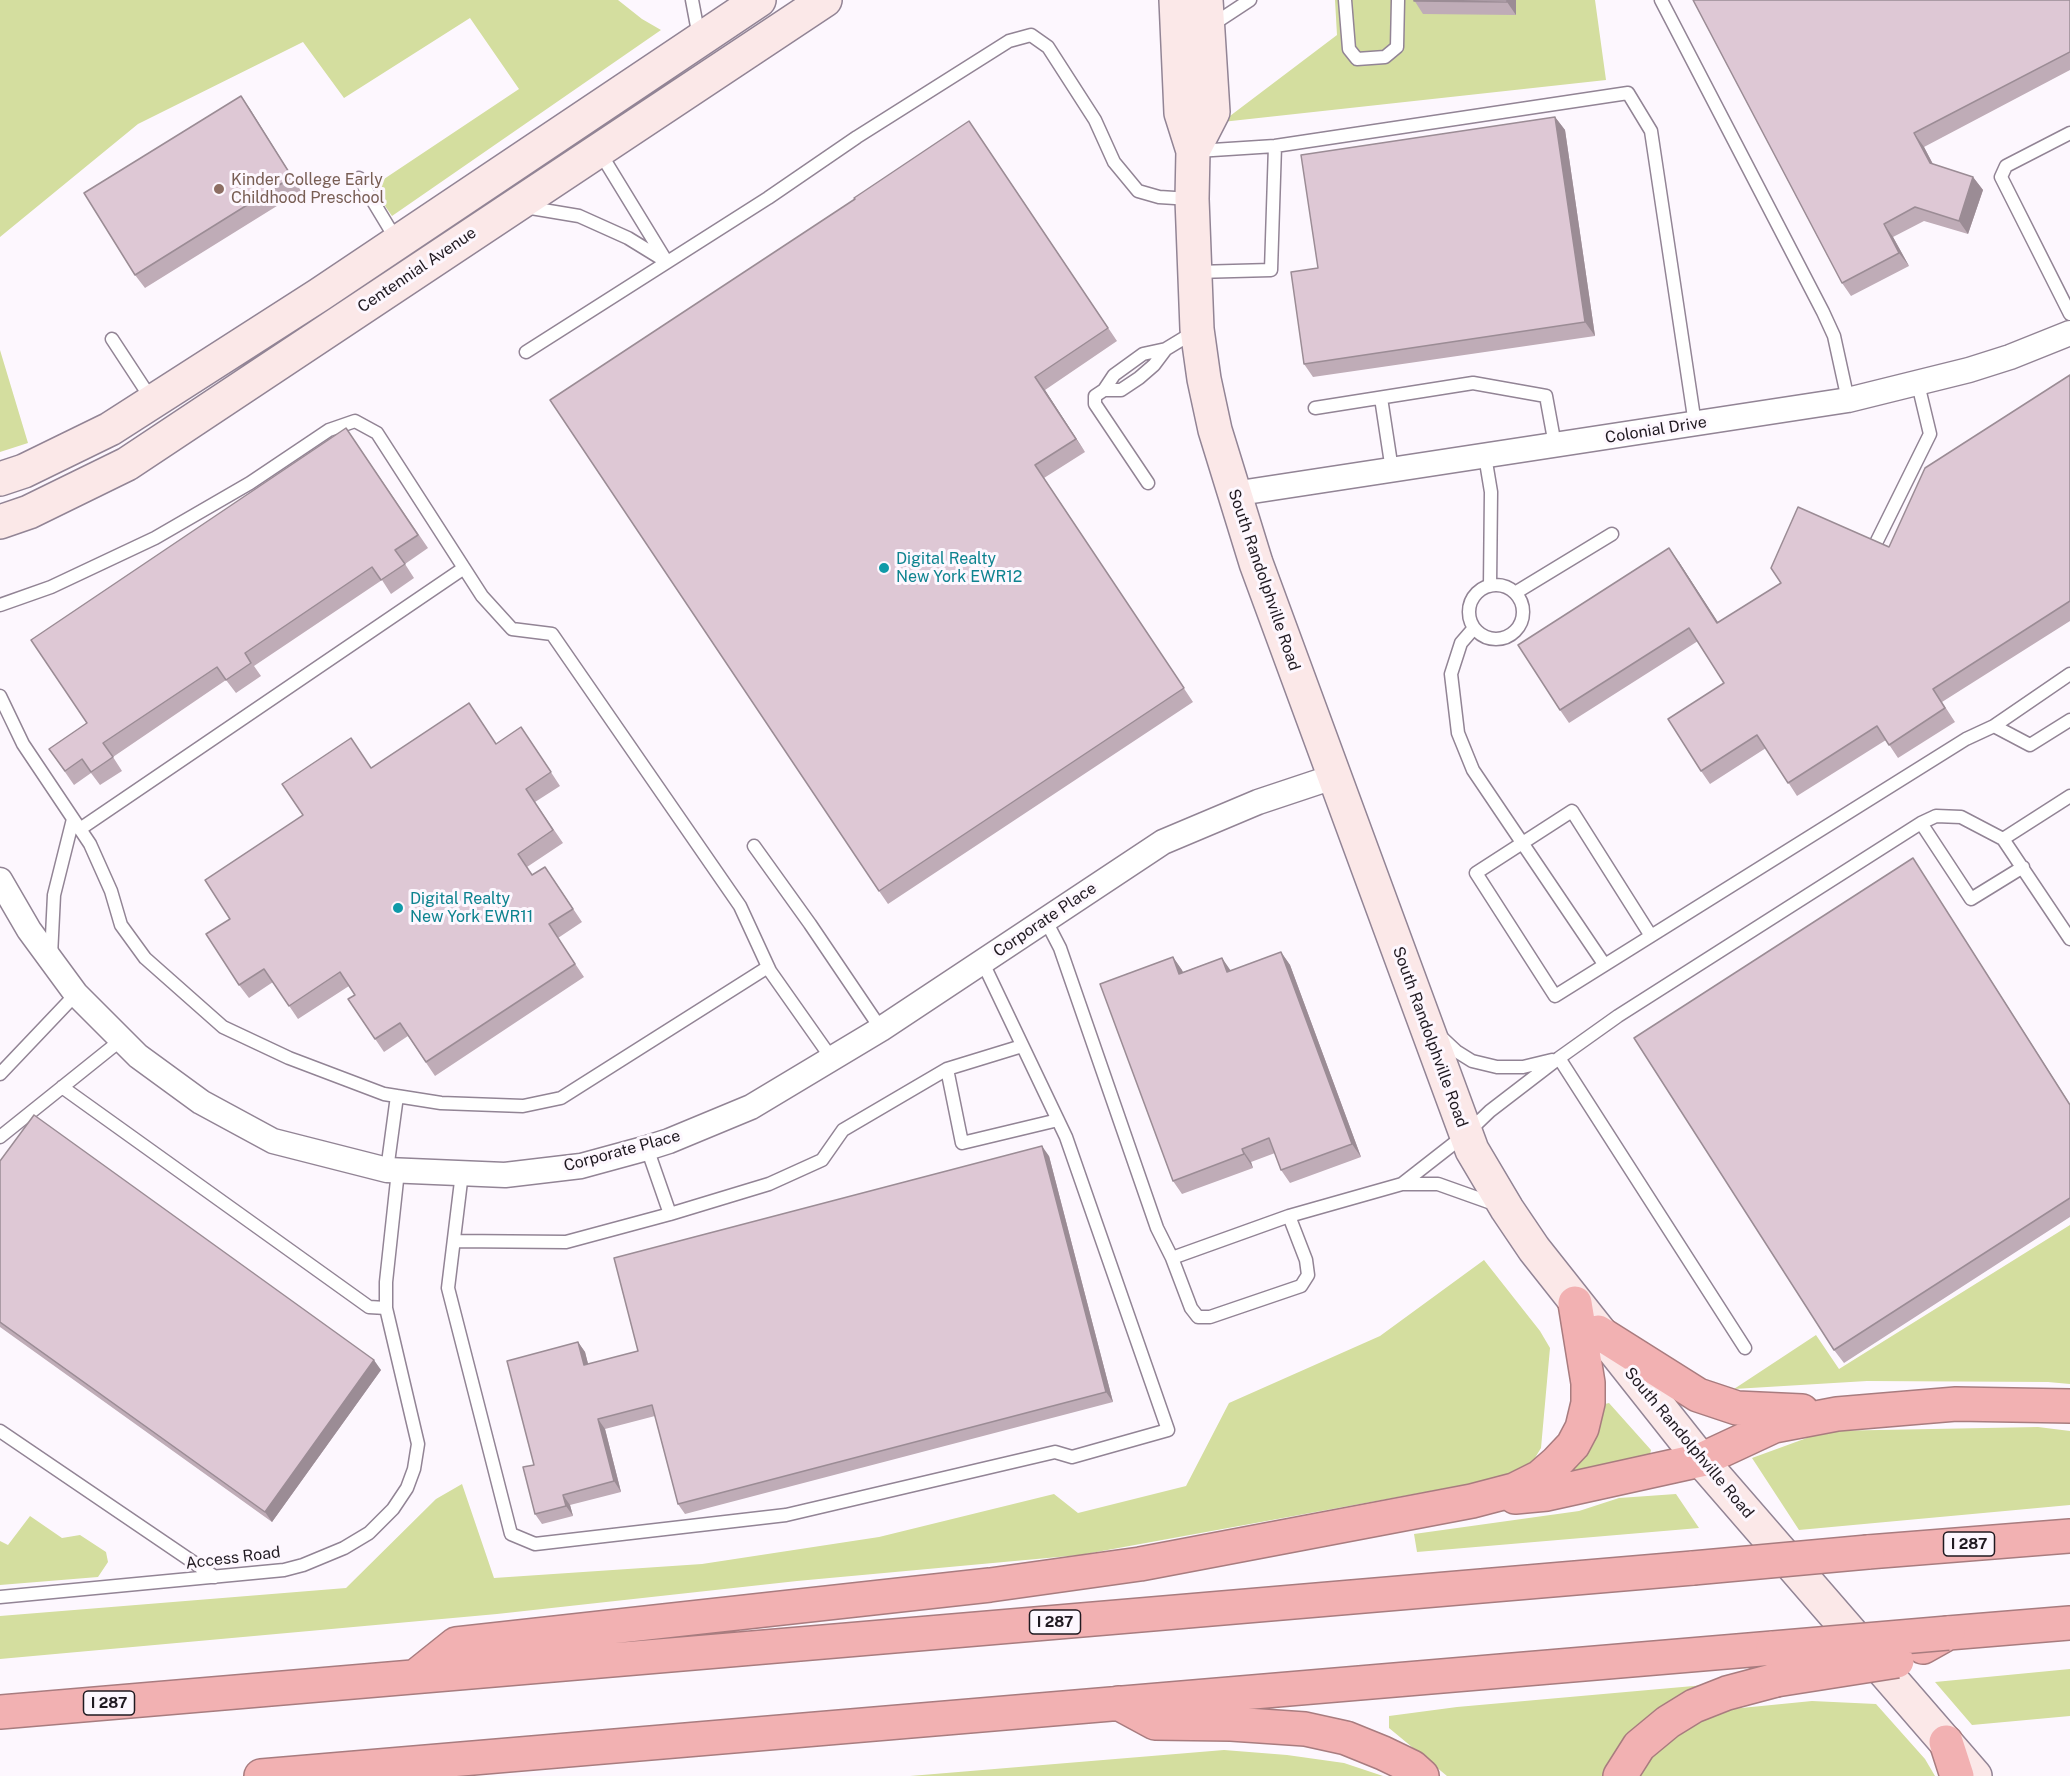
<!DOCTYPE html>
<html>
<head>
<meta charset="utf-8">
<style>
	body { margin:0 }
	canvas { display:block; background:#fdf7fe }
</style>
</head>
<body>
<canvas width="2070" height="1776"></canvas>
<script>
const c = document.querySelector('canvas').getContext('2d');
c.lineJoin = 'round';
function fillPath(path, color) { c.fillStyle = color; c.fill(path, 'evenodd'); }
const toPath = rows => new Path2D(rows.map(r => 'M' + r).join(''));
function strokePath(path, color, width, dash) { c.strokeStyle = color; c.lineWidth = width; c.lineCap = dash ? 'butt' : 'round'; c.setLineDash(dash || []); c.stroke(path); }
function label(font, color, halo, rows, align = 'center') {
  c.font = font + ' "Public Sans",sans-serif'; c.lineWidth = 6; c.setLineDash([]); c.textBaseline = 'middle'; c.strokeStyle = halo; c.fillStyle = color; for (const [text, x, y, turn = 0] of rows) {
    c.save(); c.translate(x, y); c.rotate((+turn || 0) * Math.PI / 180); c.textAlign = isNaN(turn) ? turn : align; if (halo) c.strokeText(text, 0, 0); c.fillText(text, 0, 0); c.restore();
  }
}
fillPath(toPath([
	[0,0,618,0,642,19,661,30,392,216,372,187,519,89,470,18,344,98,303,42,138,124,0,237],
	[1335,0,1595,0,1606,80,1222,122,1337,35],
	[0,350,28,443,0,452],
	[2070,1225,2070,1384,2048,1382,1867,1381,1734,1389,1816,1335,1839,1369],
	[1484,1260,1540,1331,1550,1348,1541,1448,1530,1466,1513,1476,1080,1555,797,1581,497,1614,0,1659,0,1616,346,1588,436,1499,462,1484,494,1578,702,1564,879,1537,1054,1494,1078,1513,1186,1486,1229,1403,1380,1336],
	[1609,1403,1651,1450,1650,1455,1555,1482,1597,1429,1605,1404],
	[2038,1427,2070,1431,2070,1505,1799,1530,1752,1458,1826,1431],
	[1676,1494,1699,1528,1417,1552,1414,1534,1579,1511,1619,1498],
	[30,1516,62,1538,80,1535,106,1552,108,1562,98,1577,0,1585,0,1541,8,1545],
	[2070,1669,2070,1716,1972,1725,1935,1682],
	[1716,1684,1606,1776,1447,1776,1389,1728,1389,1716,1457,1707],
	[1812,1701,1876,1704,1925,1759,1935,1776,1638,1776,1648,1761,1679,1731,1721,1710],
	[1224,1750,1287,1755,1344,1763,1383,1776,910,1776]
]), '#d4de9f');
const lane = toPath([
	[692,0,699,37],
	[1345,0,1349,49,1357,59,1385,57,1397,47,1398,0],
	[1661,0,1823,312,1834,336,1848,400],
	[1212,25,1250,0],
	[2070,133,2006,166,2001,177,2070,314],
	[599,151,665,259],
	[1197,151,1275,146,1628,93,1651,131,1695,424],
	[359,178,397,241],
	[525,207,579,216,628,238,667,262],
	[1196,272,1271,270,1275,146],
	[112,339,152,400],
	[1166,349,1154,365,1139,378,1121,390,1104,390,1114,375,1143,354,1166,349,1194,332],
	[526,352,768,198,857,137,1009,41,1031,35,1048,47,1095,120,1114,162,1138,191,1159,197,1191,199],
	[1104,390,1095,396,1095,404,1148,483],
	[1381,398,1392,470],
	[1315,408,1473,383,1546,396,1555,445],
	[1485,456,1491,492,1490,586],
	[1876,543,1930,434,1918,384],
	'1469 612a27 27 0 1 1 54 0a27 27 0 1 1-54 0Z',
	[1515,593,1612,534],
	[0,605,51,587,155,538,250,483,329,430,355,421,377,433,482,596,512,629,552,634,740,906,770,971,832,1059],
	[1474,628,1461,643,1451,674,1458,733,1473,770,1604,964],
	[0,696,23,744,90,844,111,891,121,925,145,958,223,1027,289,1058,384,1094,441,1103,523,1106,561,1098,768,967],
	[1994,726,2070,674],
	[1921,823,1971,899,2023,867],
	[80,829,464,568],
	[2003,839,2070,796],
	[754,846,810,924,881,1029],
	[1045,919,1060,948,1157,1228,1172,1258,1289,1216,1402,1184,1438,1184,1497,1205],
	[1651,936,1572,811,1476,873,1555,996,1966,739,1994,726,2030,745,2070,720],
	[51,956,54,895,73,819],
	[1441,1037,1456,1051,1472,1061,1497,1067,1523,1067,1552,1060],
	[1559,1058,1745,1348],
	[947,1069,962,1143,1058,1120],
	[0,1074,76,994],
	[62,1087,369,1307,386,1308],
	[0,1137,121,1040],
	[647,1148,670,1214],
	[387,1170,397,1096],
	[462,1173,448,1288,511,1534,535,1544,786,1515,1055,1452,1072,1457,1168,1430,1066,1137,983,963],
	[1402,1184,1466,1134,1490,1111,1559,1058,1618,1016,1921,823,1936,816,1961,817,2003,839,2070,939],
	[454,1241,566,1242,670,1214,769,1184,822,1160,843,1130,947,1069,1022,1046],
	[1172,1258,1191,1308,1198,1317,1210,1317,1301,1286,1308,1275,1306,1260,1289,1216],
	[0,1431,215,1577],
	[0,1597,284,1570,303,1565,344,1548,369,1533,393,1509,407,1488,414,1469,418,1444,386,1308,386,1282,398,1171]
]);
const street = toPath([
	[1233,494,1848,400,1969,370,2010,357,2070,333],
	[0,880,29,930,76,994,138,1056,201,1102,273,1141,387,1170,505,1175,581,1166,647,1148,669,1141,751,1107,881,1029,1163,842,1258,802,1336,776]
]);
const secondary = toPath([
	[1176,0,1181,113,1193,151,1192,199,1197,329,1204,379,1215,430,1256,563,1472,1150,1507,1209,1534,1249,1701,1460,1975,1776],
	[1193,151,1213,112,1206,0],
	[0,479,24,471,110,429,319,295,759,0],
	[0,522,29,512,127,464,825,0]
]);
const highway = toPath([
	[1598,1332,1698,1395,1737,1408,1802,1411],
	[1515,1497,1547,1494,1701,1460,1774,1426,1837,1414,1956,1404,2070,1406],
	[1868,1552,2070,1536],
	[1923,1647,1948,1633,2070,1623],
	[416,1676,456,1644,990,1585,1140,1564,1472,1501,1514,1490,1540,1477,1556,1463,1573,1445,1582,1428,1588,1403,1588,1383,1575,1303],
	[1118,1703,1155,1723,1231,1724,1305,1729,1346,1738,1383,1753,1412,1767,1422,1776],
	[0,1712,1693,1568],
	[1946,1742,1957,1776],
	[261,1776,1773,1648],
	[1620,1776,1639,1746,1668,1722,1694,1706,1727,1693,1776,1680]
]);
strokePath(lane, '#928495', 15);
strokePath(street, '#928495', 27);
strokePath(secondary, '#928495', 36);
strokePath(highway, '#a87c7f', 36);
strokePath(lane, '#fff', 12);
strokePath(street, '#fff', 24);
strokePath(secondary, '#fbe8e8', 33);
strokePath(highway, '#f2b1b2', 33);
const highwayBridge = toPath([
	[1693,1568,1868,1552],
	[1773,1648,1948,1633],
	[1776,1680,1897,1661]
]);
strokePath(highwayBridge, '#a87c7f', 36, []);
strokePath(highwayBridge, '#f2b1b2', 33);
fillPath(toPath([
	[1414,0,1516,0,1516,15,1423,14],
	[1693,0,2070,0,2070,70,1924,147,1933,164,1973,177,1983,190,1968,234,1924,221,1893,237,1909,266,1851,296,1842,283],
	[241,96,301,191,145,288,135,275],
	[1555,117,1565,130,1595,336,1313,377,1304,364,1318,268],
	[978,134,1117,341,1045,390,1085,452,1044,478,1193,702,888,904,879,891],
	[2070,375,2070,621,1942,702,1955,722,1898,758,1886,740,1797,796,1766,748,1710,784,1701,771,1724,683,1698,641,1569,723,1560,710,1679,562,1718,623,1889,547],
	[346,428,428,548,405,564,414,578,391,594,382,580,254,666,261,676,236,693,226,680,113,757,122,771,100,785,91,773,74,785,49,749,87,723],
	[530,740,560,786,535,802,563,843,527,867,533,875,554,880,582,922,558,938,584,977,435,1076,408,1036,384,1052,348,999,355,995,349,986,298,1019,273,982,249,998,239,985,230,919,303,815,371,768,496,744],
	[1922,872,2070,1104,2070,1217,1844,1363,1834,1350],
	[1281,952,1290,965,1361,1157,1290,1183,1281,1170,1275,1153,1251,1162,1253,1168,1182,1194,1173,1181,1173,957,1183,972,1222,958,1230,971],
	[1049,1156,1113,1402,685,1514,678,1504,655,1416,605,1429,621,1492,570,1505,573,1516,542,1524,535,1514,534,1465,578,1342,585,1352,588,1364,638,1351],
	[0,1161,381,1370,272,1522,0,1327]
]), '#bfacb7');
fillPath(toPath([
	[1507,0,1516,0,1516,15,1507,2],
	[241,96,250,109,301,191,292,177],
	[1555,117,1565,130,1595,336,1585,322],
	[1914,133,1924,147,1939,176,1930,163],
	[1973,177,1983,190,1968,234,1959,221],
	[1884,224,1893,237,1909,266,1899,253],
	[1035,377,1045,390,1085,452,1076,439],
	[1669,548,1679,562,1727,636,1717,623],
	[1281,952,1290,965,1361,1157,1352,1144],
	[1173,957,1182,970,1189,987,1179,974],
	[1222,958,1231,971,1227,972],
	[1042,1146,1049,1156,1113,1402,1106,1392],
	[1242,1149,1251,1162,1253,1168,1244,1154],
	[578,1342,585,1352,591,1375,584,1365],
	[374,1360,381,1370,272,1522,265,1512],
	[598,1419,605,1429,621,1492,614,1481],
	[563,1495,570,1505,573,1516,566,1506]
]), '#9b8c95');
const building = toPath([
	[1414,0,1507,0,1507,2,1414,1,1414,0],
	[1693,0,2070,0,2070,52,1914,133,1930,163,1973,177,1959,221,1915,207,1884,224,1899,253,1842,283,1693,0],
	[241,96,292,177,135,275,84,193,241,96],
	[1555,117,1585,322,1304,364,1291,272,1318,268,1301,155,1555,117],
	[969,121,1108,328,1035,377,1076,439,1035,465,1184,688,879,891,550,400,855,199,854,198,969,121],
	[2070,375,2070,601,1933,689,1945,708,1889,745,1877,726,1788,783,1757,735,1701,771,1668,719,1724,683,1689,628,1560,710,1518,645,1669,548,1717,623,1781,583,1771,568,1798,507,1889,547,1925,468,2070,375],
	[346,428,418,535,395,550,405,564,381,580,372,567,245,653,251,663,226,680,217,667,103,743,113,757,91,772,82,759,65,771,49,749,87,723,31,640,346,428],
	[469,703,496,744,521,727,551,772,526,789,553,830,518,854,532,875,545,867,573,909,549,924,575,964,426,1062,400,1023,375,1039,348,999,355,995,340,972,289,1006,264,969,239,985,206,934,230,919,205,880,303,815,282,784,351,738,371,768,469,703],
	[1913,858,2070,1105,2070,1198,1834,1350,1634,1038,1913,858],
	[1281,952,1352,1144,1281,1170,1269,1138,1242,1149,1244,1154,1173,1181,1100,984,1173,957,1179,974,1222,958,1227,972,1281,952],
	[34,1115,374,1360,265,1512,0,1322,0,1161,34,1115],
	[1042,1146,1106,1392,678,1504,652,1405,598,1419,614,1481,563,1495,566,1506,535,1514,523,1467,534,1465,507,1361,578,1342,584,1365,638,1351,614,1258,1042,1146]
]);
fillPath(building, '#dec8d5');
strokePath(building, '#9b8c95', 1.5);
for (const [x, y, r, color] of [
	[219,189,6,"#8d6e63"],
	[884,568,6,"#0f9aa8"],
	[398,908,6,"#0f9aa8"]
]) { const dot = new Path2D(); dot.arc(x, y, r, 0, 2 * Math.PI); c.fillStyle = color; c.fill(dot); strokePath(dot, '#fdf7fe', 2); }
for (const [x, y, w] of [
	[1969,1544,51],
	[1055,1622,51],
	[109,1703,51]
]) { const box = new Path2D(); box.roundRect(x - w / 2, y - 12, w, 24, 4.5); c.fillStyle = '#fdf7fe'; c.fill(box); strokePath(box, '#201a21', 1.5); }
label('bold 15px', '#201a21', null, [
	["I 287",1969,1544],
	["I 287",1055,1622],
	["I 287",109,1703]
]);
label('16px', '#785e54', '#fdf7fe', [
	["Kinder College Early",231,180],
	["Childhood Preschool",231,198]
], 'left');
label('16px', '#201a21', '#fdf7fe', [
	["Centennial Avenue",417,270,-34],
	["Colonial Drive",1656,430,-9],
	["South Randolphville Road",1264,580,71],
	["Corporate Place",1045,920,-34],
	["South Randolphville Road",1430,1037,70],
	["Corporate Place",622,1151,-15],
	["South Randolphville Road",1689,1443,50],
	["Access Road",233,1558,-7]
]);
label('16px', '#0d838f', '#fdf7fe', [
	["Digital Realty",896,559],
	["New York EWR12",896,577],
	["Digital Realty",410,899],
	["New York EWR11",410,917]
], 'left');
</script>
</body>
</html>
